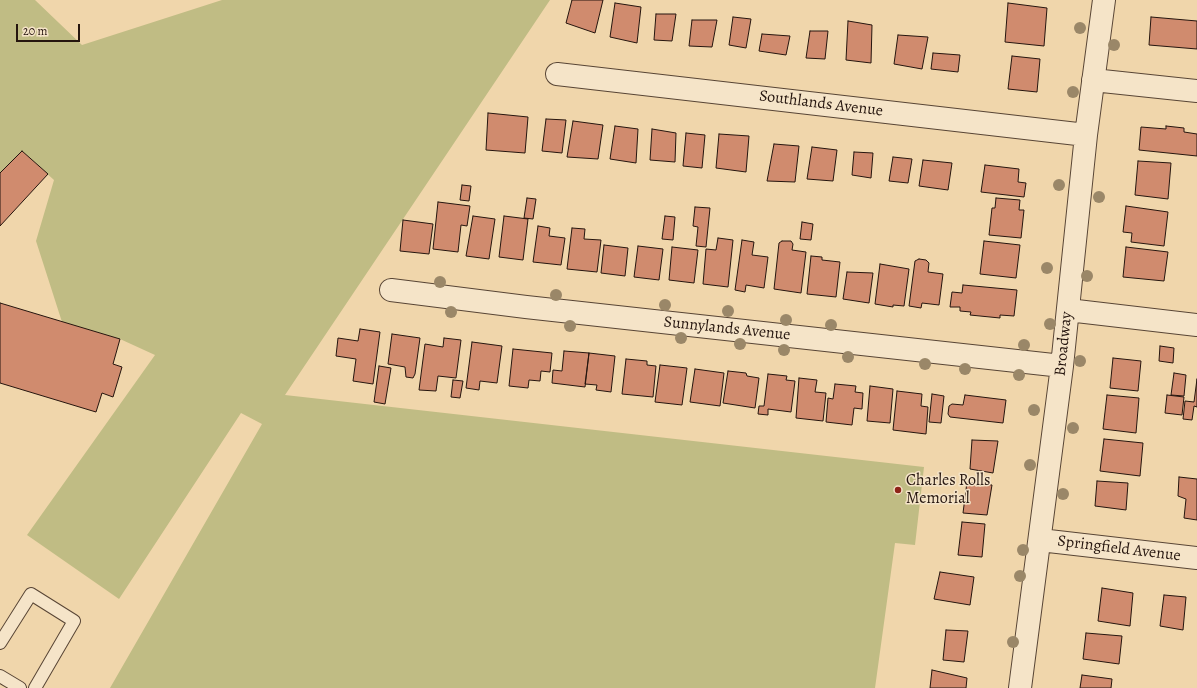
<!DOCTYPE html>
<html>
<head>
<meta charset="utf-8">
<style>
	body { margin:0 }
	#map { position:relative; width:1197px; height:688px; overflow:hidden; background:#f0d6ab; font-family:Alegreya,serif }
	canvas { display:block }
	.scale { position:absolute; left:16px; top:24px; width:64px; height:18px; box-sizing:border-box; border:2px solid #25150e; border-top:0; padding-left:5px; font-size:12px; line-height:14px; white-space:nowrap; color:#25150e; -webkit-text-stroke:3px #f5e4c8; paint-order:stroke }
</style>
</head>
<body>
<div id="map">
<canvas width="1197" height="688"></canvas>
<div class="scale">20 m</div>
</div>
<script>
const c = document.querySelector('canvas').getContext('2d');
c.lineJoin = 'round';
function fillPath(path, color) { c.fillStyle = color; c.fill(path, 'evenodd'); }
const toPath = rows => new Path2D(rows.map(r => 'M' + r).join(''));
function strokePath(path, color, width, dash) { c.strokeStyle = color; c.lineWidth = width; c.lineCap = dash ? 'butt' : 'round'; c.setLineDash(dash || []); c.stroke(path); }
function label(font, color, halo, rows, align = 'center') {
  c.font = font + ' Alegreya,serif'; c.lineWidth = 3; c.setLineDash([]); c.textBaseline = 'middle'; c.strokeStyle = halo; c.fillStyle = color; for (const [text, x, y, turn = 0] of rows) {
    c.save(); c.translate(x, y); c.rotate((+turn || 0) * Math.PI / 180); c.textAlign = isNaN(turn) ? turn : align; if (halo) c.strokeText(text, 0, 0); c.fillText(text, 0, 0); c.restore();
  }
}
fillPath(toPath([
	[0,0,35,0,82,45,222,0,550,0,285,395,924,467,915,545,895,543,875,688,110,688,262,424,241,413,119,599,27,535,155,355,120,339,62,322,36,241,54,180,22,151,0,173]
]), '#c0bc84');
const building = toPath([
	[572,0,603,0,595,33,566,23,572,0],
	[615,3,641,7,637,43,610,37,615,3],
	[1008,3,1047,8,1044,46,1005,42,1008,3],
	[656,14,676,14,672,41,654,40,656,14],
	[733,17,751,19,746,48,729,45,733,17],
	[1151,17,1197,21,1197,49,1149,45,1151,17],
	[692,20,717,20,712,47,689,46,692,20],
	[848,21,872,25,871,63,846,60,848,21],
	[810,31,828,31,825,59,806,58,810,31],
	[762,34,790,36,786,55,759,51,762,34],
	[898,35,928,37,922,69,894,64,898,35],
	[933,53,960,55,958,72,931,69,933,53],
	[1012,56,1040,59,1037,92,1008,89,1012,56],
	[488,113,528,117,525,153,486,150,488,113],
	[546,119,566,120,562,153,542,151,546,119],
	[573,121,603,125,598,159,567,157,573,121],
	[615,126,638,129,636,163,610,159,615,126],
	[1166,126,1184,128,1184,132,1197,134,1197,156,1139,150,1141,127,1166,129,1166,126],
	[652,129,676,133,675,162,650,160,652,129],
	[686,133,705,135,702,168,683,166,686,133],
	[719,134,749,136,746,172,716,168,719,134],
	[774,144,799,146,795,182,767,181,774,144],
	[812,147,837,150,833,181,807,179,812,147],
	[22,151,48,174,0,226,0,173,22,151],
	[854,152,873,153,871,178,852,175,854,152],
	[893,157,912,159,908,183,889,181,893,157],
	[923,160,952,163,948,190,919,186,923,160],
	[1138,161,1171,163,1168,199,1135,195,1138,161],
	[985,165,1019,169,1018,182,1026,183,1024,197,981,192,985,165],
	[462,185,471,186,469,201,460,200,462,185],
	[527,198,536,199,533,219,524,218,527,198],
	[996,198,1020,200,1019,210,1024,210,1021,238,989,235,992,208,995,208,996,198],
	[438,202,470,206,467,226,461,225,458,252,433,249,438,202],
	[1126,206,1168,212,1164,246,1131,242,1132,233,1123,232,1126,206],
	[695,207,710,208,706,247,696,246,698,227,693,226,695,207],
	[473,216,495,219,489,259,466,256,473,216],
	[504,216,528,219,523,260,499,257,504,216],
	[665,216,675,217,673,240,662,239,665,216],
	[403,220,433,224,429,254,400,251,403,220],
	[802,222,813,224,811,240,800,239,802,222],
	[538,226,550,228,549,236,565,238,561,265,533,262,538,226],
	[572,228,585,229,584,239,601,240,597,272,567,269,572,228],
	[718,238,733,240,728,287,703,284,706,249,716,250,718,238],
	[742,240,754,242,752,255,768,257,764,288,746,285,745,292,735,290,742,240],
	[782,241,791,241,793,244,792,250,806,252,801,293,774,289,779,243,782,241],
	[984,241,1020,245,1016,278,980,274,984,241],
	[604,245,628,248,625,276,601,273,604,245],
	[638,246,663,249,659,280,634,277,638,246],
	[672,247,698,250,694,283,669,280,672,247],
	[1126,247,1168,252,1164,281,1123,277,1126,247],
	[811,256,822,257,822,260,840,262,836,297,807,294,811,256],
	[919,259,926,260,929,263,928,272,943,274,939,305,922,303,921,308,909,306,915,261,919,259],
	[880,264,909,269,904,306,893,305,893,307,875,304,880,264],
	[847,272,873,273,869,303,843,299,847,272],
	[963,285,1017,290,1014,316,1000,315,1000,318,970,315,971,312,960,311,960,307,950,307,952,292,962,293,963,285],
	[0,303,120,339,113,364,122,367,113,397,102,393,96,412,0,383,0,303],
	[360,329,380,332,373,384,353,381,356,359,336,356,338,338,358,341,360,329],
	[392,334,420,338,415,374,413,378,406,377,405,367,388,364,392,334],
	[444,338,461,340,456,378,438,376,436,391,419,390,425,344,443,347,444,338],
	[472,342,502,346,497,383,480,381,479,390,466,388,472,342],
	[1160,346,1174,348,1173,363,1159,361,1160,346],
	[513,349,552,353,550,372,541,371,540,381,529,380,528,388,509,386,513,349],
	[564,351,589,353,585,387,552,383,553,370,562,371,564,351],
	[589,353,615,356,611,392,596,390,597,385,585,384,589,353],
	[1113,358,1141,361,1138,391,1110,388,1113,358],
	[626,359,647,361,647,365,656,366,653,397,622,394,626,359],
	[660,365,687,368,682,405,655,402,660,365],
	[379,366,391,368,385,404,374,402,379,366],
	[695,369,724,373,720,406,690,402,695,369],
	[728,371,746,373,747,376,759,378,755,408,723,403,728,371],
	[1174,373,1186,375,1184,396,1171,395,1174,373],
	[768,374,787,376,786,380,795,381,791,412,768,409,768,415,758,414,759,406,764,406,768,374],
	[799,378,817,380,815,392,826,393,823,421,796,418,799,378],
	[1197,379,1197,407,1194,406,1192,420,1183,419,1185,401,1194,402,1197,379],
	[453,380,463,381,460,398,451,397,453,380],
	[835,384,856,386,855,392,863,393,862,409,854,408,852,425,826,422,828,398,833,399,835,384],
	[870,386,893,389,890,423,867,421,870,386],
	[897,391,922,394,921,406,928,407,926,434,893,430,897,391],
	[932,394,944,396,941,423,929,422,932,394],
	[965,395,1006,400,1003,423,950,417,948,414,949,406,952,404,963,405,965,395],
	[1107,395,1139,398,1136,433,1103,429,1107,395],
	[1167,395,1184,397,1182,415,1165,413,1167,395],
	[1104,439,1143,443,1140,476,1100,471,1104,439],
	[972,440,998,441,993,473,970,469,972,440],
	[1179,477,1197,479,1197,520,1184,518,1186,499,1178,496,1179,477],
	[1097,481,1128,483,1126,510,1095,506,1097,481],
	[967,482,992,485,987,515,963,513,967,482],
	[962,522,985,524,982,557,958,555,962,522],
	[940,572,974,577,970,605,934,599,940,572],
	[1102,588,1133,593,1130,626,1098,621,1102,588],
	[1164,595,1186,597,1183,630,1160,626,1164,595],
	[946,630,968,631,964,662,943,660,946,630],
	[1086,633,1122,636,1119,664,1083,659,1086,633],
	[932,670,967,678,966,688,930,688,932,670],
	[1082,675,1112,679,1111,688,1080,688,1082,675]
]);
fillPath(building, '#d08b6e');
strokePath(building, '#25150e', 1);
const service = toPath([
	[0,643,31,594,74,621,35,688],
	[0,676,20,688]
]);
const minor = toPath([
	[557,74,1086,135],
	[1093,80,1197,91],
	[391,290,526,307,1062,366],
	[1068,310,1197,325],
	[1040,540,1197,558],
	[1020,688,1062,366,1086,135,1104,0]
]);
strokePath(service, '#584535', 14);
strokePath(minor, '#584535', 24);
strokePath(service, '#f5e4c8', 12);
strokePath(minor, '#f5e4c8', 22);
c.fillStyle = '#9a8768';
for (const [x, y] of [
	[1080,28],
	[1114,45],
	[1073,92],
	[1059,185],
	[1099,197],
	[1047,268],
	[1087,276],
	[440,282],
	[556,295],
	[665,305],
	[728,311],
	[451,312],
	[786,320],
	[1050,324],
	[831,325],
	[570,326],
	[681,338],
	[740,344],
	[1024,345],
	[784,350],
	[848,357],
	[1080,361],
	[925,364],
	[965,369],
	[1019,375],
	[1034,410],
	[1073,428],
	[1030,465],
	[1063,494],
	[1023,550],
	[1020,576],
	[1013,642]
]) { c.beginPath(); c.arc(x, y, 6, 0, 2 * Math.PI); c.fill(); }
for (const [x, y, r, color] of [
	[898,490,4,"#8f2418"]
]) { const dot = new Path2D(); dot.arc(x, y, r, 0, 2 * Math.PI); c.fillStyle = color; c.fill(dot); strokePath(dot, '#f5e4c8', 1.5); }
label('16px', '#25150e', '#f5e4c8', [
	["Southlands Avenue",821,104,7],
	["Sunnylands Avenue",727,329,6],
	["Broadway",1064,344,-84],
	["Springfield Avenue",1119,549,7]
]);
label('16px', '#25150e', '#f5e4c8', [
	["Charles Rolls",906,481],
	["Memorial",906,499]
], 'left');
</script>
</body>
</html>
